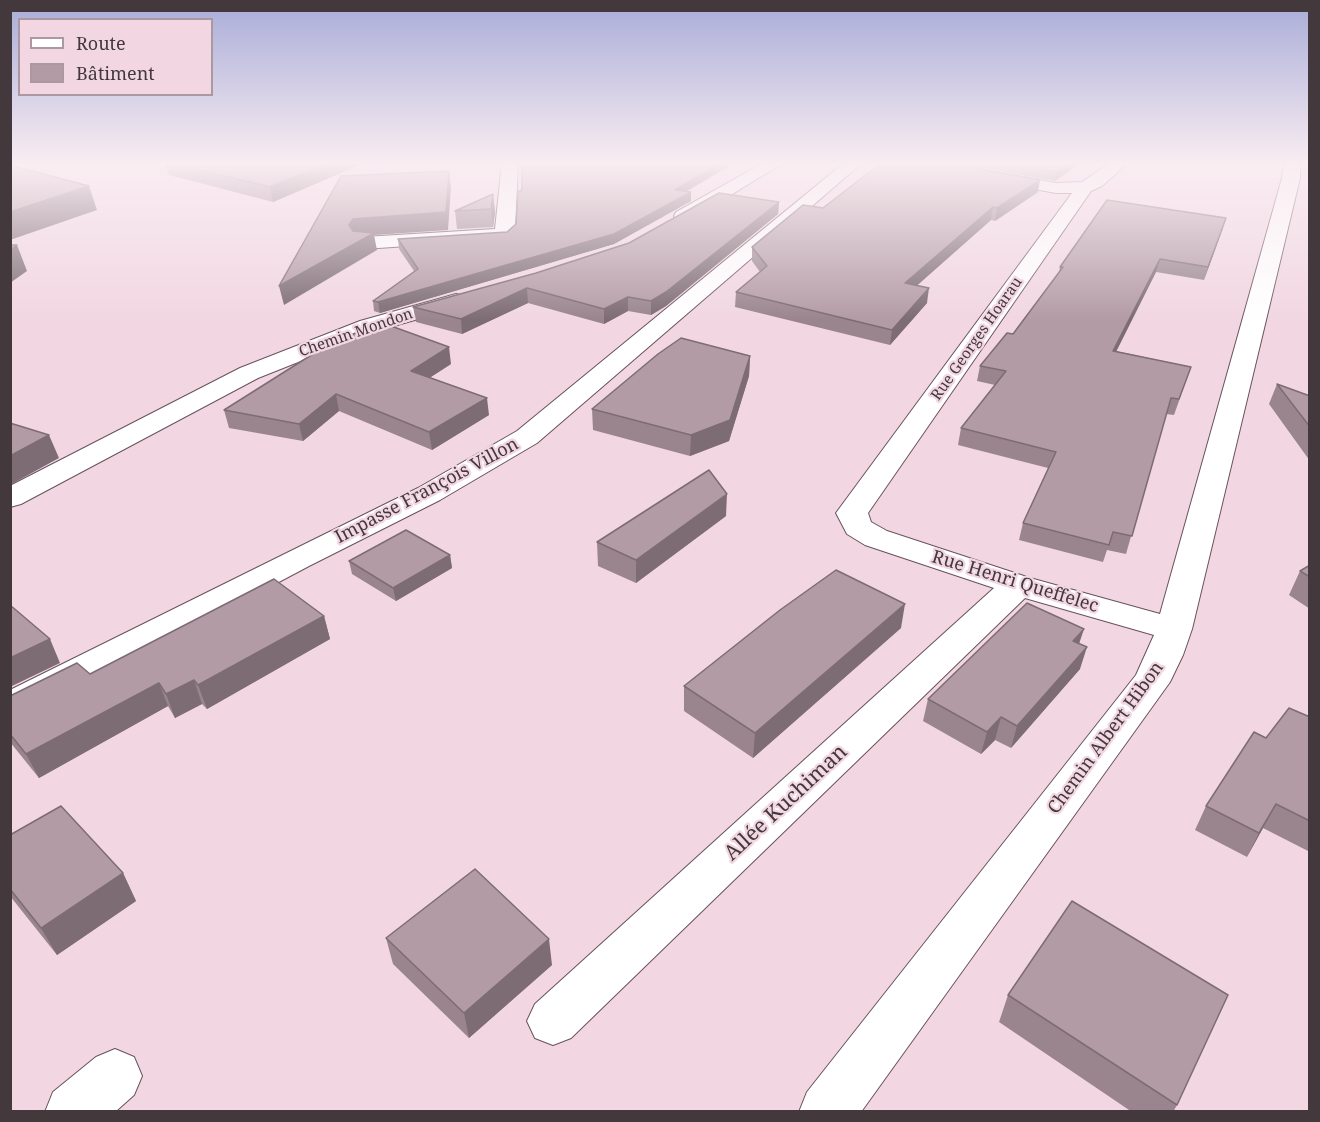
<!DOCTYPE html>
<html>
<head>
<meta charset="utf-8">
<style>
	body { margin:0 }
	#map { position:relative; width:1320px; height:1122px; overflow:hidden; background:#f2d7e2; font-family:"Noto Serif",serif }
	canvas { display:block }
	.frame { position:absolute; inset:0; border:12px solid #43393d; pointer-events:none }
	.legend { position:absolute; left:18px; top:18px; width:195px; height:78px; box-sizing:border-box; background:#f2d7e2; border:2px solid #ac98a0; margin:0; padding:8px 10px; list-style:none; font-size:18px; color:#43393d }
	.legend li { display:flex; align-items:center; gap:12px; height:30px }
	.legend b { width:30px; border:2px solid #ac98a0 }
</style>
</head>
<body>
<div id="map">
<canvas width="1320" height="1122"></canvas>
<div class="frame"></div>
<ul class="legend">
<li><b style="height:8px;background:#fff"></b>Route</li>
<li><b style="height:16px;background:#b39ba5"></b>Bâtiment</li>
</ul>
</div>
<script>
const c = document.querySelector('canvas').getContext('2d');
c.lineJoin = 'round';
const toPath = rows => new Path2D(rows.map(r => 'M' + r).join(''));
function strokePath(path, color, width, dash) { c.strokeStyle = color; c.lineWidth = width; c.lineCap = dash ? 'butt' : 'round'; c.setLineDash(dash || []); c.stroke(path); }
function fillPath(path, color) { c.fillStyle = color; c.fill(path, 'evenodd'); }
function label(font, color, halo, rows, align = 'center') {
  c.font = font + ' "Noto Serif",serif'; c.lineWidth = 4.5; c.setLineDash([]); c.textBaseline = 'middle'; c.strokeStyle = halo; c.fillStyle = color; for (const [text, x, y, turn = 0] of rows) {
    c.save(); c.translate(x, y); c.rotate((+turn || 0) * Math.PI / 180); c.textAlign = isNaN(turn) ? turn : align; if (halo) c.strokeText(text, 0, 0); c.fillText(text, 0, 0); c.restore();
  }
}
const minor = toPath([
	[502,163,518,163,515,232,508,239,364,249,357,247,354,243,357,239,364,237,495,229,502,163],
	[763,163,783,163,690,220,683,222,676,220,674,216,676,212,763,163],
	[844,163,862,163,537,443,440,500,309,566,24,717,10,721,10,690,418,488,517,431,844,163],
	[911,163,945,163,1056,183,1082,182,1110,163,1128,163,1102,186,1091,191,868,513,871,522,887,531,1030,578,1160,614,1282,178,1284,163,1300,163,1300,178,1192,629,1183,655,1170,682,861,1112,799,1112,807,1092,1136,675,1154,635,1025,598,571,1038,553,1045,535,1038,527,1021,535,1004,994,588,865,545,847,534,836,513,1072,193,1056,193,919,168,913,167,911,163],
	[456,294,464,296,467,301,464,306,376,331,258,378,21,504,10,507,10,486,240,368,360,321,456,294],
	[115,1049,134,1057,142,1076,134,1095,115,1112,45,1112,53,1092,96,1057,115,1049]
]);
strokePath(minor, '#68525b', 2);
fillPath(minor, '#fff');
fillPath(toPath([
	[165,163,364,163,273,202,169,175],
	[956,163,1081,163,1055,181],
	[522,190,687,191,691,192,691,201,614,244,380,313,374,311,373,301,414,271,399,249,398,239,507,232,516,224],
	[1038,192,995,221,991,220,916,286,927,303,890,345,735,307,736,292,760,272,752,261,752,247],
	[493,194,495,212,493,227,457,229,455,211],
	[779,202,778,214,666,306,651,315,628,311,604,324,528,303,462,334,416,322,413,307,536,273],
	[1226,218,1204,280,1156,272,1116,351,1191,367,1174,415,1166,414,1126,554,1107,550,1103,562,1019,540,1023,523,1048,468,958,445,961,428,995,385,977,381,980,366,1013,334,1059,272,1060,267],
	[750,356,749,376,729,441,690,456,593,430,592,409],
	[451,364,429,378,489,415,432,450,339,411,303,441,229,428,224,410],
	[1277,384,1310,396,1310,461,1269,404],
	[726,516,636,583,598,566,597,542],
	[450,555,452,568,396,601,352,574,349,561],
	[1310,565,1310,609,1289,595,1300,571],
	[324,616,330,639,207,709,202,704,175,718,168,706,39,778,10,742,10,696,90,674],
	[901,628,753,758,684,711,684,686],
	[1079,644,1080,669,1011,748,995,740,981,754,923,721,928,699],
	[1310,717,1310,852,1263,828,1247,857,1195,830,1206,806,1266,738],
	[10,835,123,873,136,901,57,955,10,896],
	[386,938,552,965,469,1038,393,964],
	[1008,995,1177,1105,1173,1112,1132,1112,999,1022]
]), '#9a858e');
fillPath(toPath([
	[329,163,364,163,273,202,270,187],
	[721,163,735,163,675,198,675,190],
	[1071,163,1081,163,1055,181,1057,172],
	[449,171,451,187,448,230,374,235,377,250,284,305,279,286,356,237,349,225,353,219],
	[1040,180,1038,192,995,221,997,208],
	[89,186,97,210,10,240,10,212],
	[691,192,691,201,614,244,380,313,378,302],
	[493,194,495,212,493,227,491,209],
	[779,202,778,214,666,306,651,315,651,301],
	[993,207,991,220,903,298,905,283],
	[1226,218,1222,231,1204,280,1208,267],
	[17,245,27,271,10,283,10,250],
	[1160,259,1156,272,1109,366,1113,351],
	[527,288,528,303,462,334,461,319],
	[929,288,927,303,890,345,892,330],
	[628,297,628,311,604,324,604,309],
	[449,347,451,364,414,388,411,371],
	[750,356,749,376,729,441,690,456,691,435],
	[336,394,339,411,303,441,299,424],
	[487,398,489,415,432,450,429,432],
	[49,435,59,458,10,485,10,456],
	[727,494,726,516,636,583,636,560],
	[450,555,452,568,396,601,393,588],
	[905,604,901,628,753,758,755,733],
	[324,616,330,639,207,709,198,685],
	[1084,629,1077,650,1073,641],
	[50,639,60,663,10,687,10,658],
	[1087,647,1080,669,1011,748,1017,726],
	[194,680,202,704,175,718,166,694],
	[159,683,168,706,39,778,26,754],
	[1001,717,995,740,981,754,987,732],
	[1276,804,1263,828,1247,857,1259,833],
	[123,873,136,901,57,955,41,928],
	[549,939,552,965,469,1038,464,1013]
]), '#7d6c74');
const building = toPath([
	[171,163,329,163,270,187,171,163],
	[522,163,721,163,675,190,691,192,614,234,378,302,373,301,418,269,398,239,507,232,516,224,518,192,522,190,522,163],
	[881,163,945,163,1040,180,997,208,993,207,905,283,929,288,892,330,736,292,767,266,752,247,803,205,823,208,881,163],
	[1005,163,1071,163,1057,172,1005,163],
	[10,165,89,186,10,212,10,165],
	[449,171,446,212,353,219,349,225,353,231,374,233,279,286,341,176,449,171],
	[719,193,779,202,666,292,651,301,628,297,604,309,527,288,461,319,413,307,536,273,629,243,719,193],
	[493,194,491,209,455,211,493,194],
	[1107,200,1226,218,1208,267,1160,259,1113,351,1191,367,1179,399,1171,398,1132,536,1113,532,1109,545,1023,523,1056,452,961,428,1006,371,980,366,1007,333,1013,334,1063,267,1060,267,1107,200],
	[10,245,17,245,10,250,10,245],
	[380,322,449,347,411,371,487,398,429,432,336,394,299,424,224,410,324,347,380,322],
	[681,338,750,356,730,420,691,435,592,409,658,354,681,338],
	[1277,384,1310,396,1310,427,1277,384],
	[10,423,49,435,10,456,10,423],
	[709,470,727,494,636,560,597,542,709,470],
	[406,530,450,555,393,588,349,561,406,530],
	[1310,565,1310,577,1300,571,1310,565],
	[836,570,905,604,755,733,684,686,780,610,836,570],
	[274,579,324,616,198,685,194,680,166,694,159,683,26,754,10,734,10,696,77,663,90,674,274,579],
	[1027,603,1084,629,1073,641,1087,647,1017,726,1001,717,987,732,928,699,1027,603],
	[10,605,50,639,10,658,10,605],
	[1289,708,1310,717,1310,821,1276,804,1259,833,1206,806,1254,732,1266,738,1289,708],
	[61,806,123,873,41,928,10,889,10,835,61,806],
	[475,869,549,939,464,1013,386,938,475,869],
	[1072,901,1228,995,1177,1105,1008,995,1072,901]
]);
fillPath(building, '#b39ba5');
strokePath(building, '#7d6c74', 1.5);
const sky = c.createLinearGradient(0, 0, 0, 320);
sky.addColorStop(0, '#a9acd8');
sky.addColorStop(0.51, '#f9edf2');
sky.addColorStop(1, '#f9edf200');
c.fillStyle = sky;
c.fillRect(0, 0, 1320, 320);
label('15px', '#43393d', '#f2d7e2', [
	["Chemin Mondon",356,333,-19],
	["Rue Georges Hoarau",977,339,-55]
]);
label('18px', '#43393d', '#f2d7e2', [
	["Impasse François Villon",427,491,-28],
	["Rue Henri Queffelec",1015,582,17],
	["Chemin Albert Hibon",1106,738,-54]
]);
label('21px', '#43393d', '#f2d7e2', [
	["Allée Kuchiman",786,803,-43]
]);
</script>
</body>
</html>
